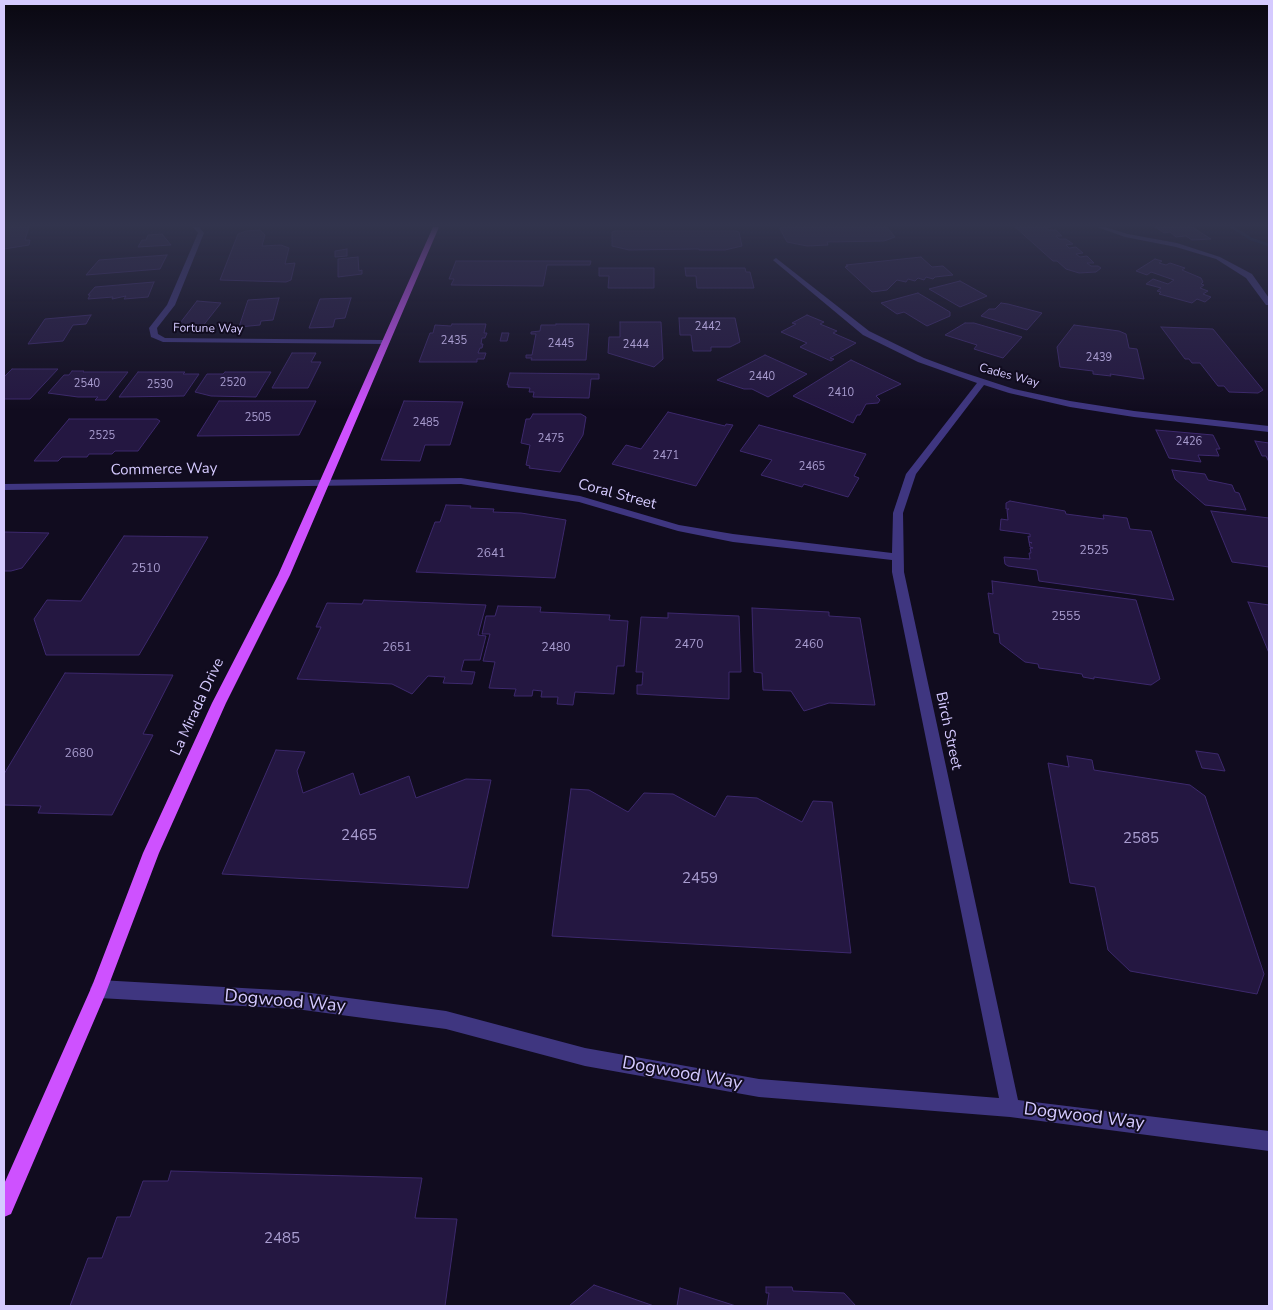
<!DOCTYPE html>
<html>
<head>
<meta charset="utf-8">
<style>
	body { margin:0 }
	#map { position:relative; width:1273px; height:1310px; overflow:hidden; background:#110c1f; font-family:"Nunito Sans",sans-serif }
	canvas { display:block }
	.frame { position:absolute; inset:0; border:5px solid #d5caff; pointer-events:none }
</style>
</head>
<body>
<div id="map">
<canvas width="1273" height="1310"></canvas>
<div class="frame"></div>
</div>
<script>
const c = document.querySelector('canvas').getContext('2d');
c.lineJoin = 'round';
const toPath = rows => new Path2D(rows.map(r => 'M' + r).join(''));
function strokePath(path, color, width, dash) { c.strokeStyle = color; c.lineWidth = width; c.lineCap = dash ? 'butt' : 'round'; c.setLineDash(dash || []); c.stroke(path); }
function fillPath(path, color) { c.fillStyle = color; c.fill(path, 'evenodd'); }
function label(font, color, halo, rows, align = 'center') {
  c.font = font + ' "Nunito Sans",sans-serif'; c.lineWidth = 4; c.setLineDash([]); c.textBaseline = 'middle'; c.strokeStyle = halo; c.fillStyle = color; for (const [text, x, y, turn = 0] of rows) {
    c.save(); c.translate(x, y); c.rotate((+turn || 0) * Math.PI / 180); c.textAlign = isNaN(turn) ? turn : align; if (halo) c.strokeText(text, 0, 0); c.fillText(text, 0, 0); c.restore();
  }
}
strokePath(toPath([
	[1232,227,1251,239,1269,245]
]), '#08163c', 3);
const building = toPath([
	[4,227,29,227,25,240,30,240,29,245,4,249,4,227],
	[781,227,887,227,895,237,884,241,827,242,828,245,807,246,787,242,780,229,781,227],
	[1015,227,1051,227,1046,228,1049,230,1056,230,1062,236,1056,236,1059,239,1066,239,1073,244,1066,245,1069,248,1076,247,1083,253,1076,254,1080,257,1087,256,1094,263,1087,263,1091,266,1098,266,1101,268,1096,272,1079,273,1066,269,1057,261,1053,261,1015,227],
	[1155,227,1192,227,1211,239,1192,240,1186,236,1176,237,1170,232,1164,233,1155,227],
	[260,230,265,235,262,246,281,245,289,248,285,264,295,263,291,280,286,282,220,280,238,234,246,231,260,230],
	[615,231,736,231,739,232,742,246,725,250,699,250,699,249,629,250,612,246,612,232,615,231],
	[162,234,171,245,138,247,142,240,146,240,148,235,162,234],
	[347,249,347,256,335,257,335,251,347,249],
	[167,255,160,269,86,275,99,260,167,255],
	[358,257,359,271,362,270,362,274,338,277,338,259,358,257],
	[921,257,932,267,943,266,953,275,935,277,933,279,926,277,924,280,918,278,915,281,908,279,906,282,897,280,887,290,872,292,845,267,848,266,846,265,921,257],
	[1155,259,1162,261,1159,263,1166,265,1170,263,1185,268,1182,270,1201,278,1203,282,1201,284,1204,285,1200,288,1208,291,1203,294,1211,297,1205,302,1197,299,1192,303,1159,294,1161,292,1157,291,1161,288,1146,284,1153,279,1168,284,1174,280,1151,272,1147,275,1136,271,1155,259],
	[456,261,591,261,590,265,547,265,543,286,451,285,454,279,449,279,456,261],
	[599,268,654,268,654,288,608,288,609,276,599,276,599,268],
	[685,268,745,268,746,272,750,272,754,288,697,288,696,276,686,276,685,268],
	[960,281,987,296,960,307,929,289,960,281],
	[154,282,148,297,124,299,126,296,112,299,113,297,88,299,90,295,88,295,95,287,154,282],
	[918,293,950,312,950,316,927,326,904,312,897,314,881,303,918,293],
	[279,298,273,320,261,321,260,325,239,327,248,300,279,298],
	[351,298,345,318,335,319,333,327,309,328,320,299,351,298],
	[197,301,221,303,202,327,179,329,180,327,177,327,197,301],
	[1001,303,1008,304,1042,313,1027,330,981,316,989,309,995,309,1001,303],
	[91,315,86,324,73,325,63,341,28,344,45,319,91,315],
	[807,315,824,322,820,324,837,331,833,333,856,343,830,358,834,359,831,361,800,347,807,343,781,332,796,324,792,323,807,315],
	[679,318,735,318,740,342,730,347,711,347,711,351,693,351,691,335,680,335,679,318],
	[620,322,661,322,663,359,654,367,608,353,609,337,620,337,620,322],
	[965,323,974,323,1022,337,1003,358,974,349,977,345,945,335,965,323],
	[452,324,486,324,484,333,487,333,485,338,482,338,481,344,483,344,482,348,480,348,478,353,486,353,484,359,477,359,477,362,419,362,430,333,433,333,435,325,451,326,452,324],
	[556,324,589,324,586,360,531,360,532,358,526,358,526,355,532,355,536,334,531,334,531,332,540,331,541,325,556,325,556,324],
	[1074,325,1119,331,1126,334,1129,348,1137,349,1144,379,1110,374,1111,376,1093,374,1093,371,1060,367,1057,347,1074,325],
	[1161,327,1213,329,1263,390,1258,393,1229,392,1224,386,1218,386,1200,363,1192,363,1189,359,1185,359,1161,327],
	[502,333,509,333,507,341,500,341,502,333],
	[292,353,316,353,311,362,321,362,308,388,272,388,292,353],
	[765,355,807,374,768,397,752,389,744,389,717,380,765,355],
	[851,360,901,384,876,396,880,400,878,403,866,404,860,415,857,415,853,423,793,396,851,360],
	[12,369,58,369,30,399,4,399,4,377,12,369],
	[72,371,84,371,83,372,128,372,106,400,95,400,98,397,78,397,48,393,64,375,69,375,72,371],
	[138,372,185,372,183,374,199,374,184,396,119,397,138,372],
	[225,372,271,372,256,397,211,396,195,392,207,374,223,374,225,372],
	[510,373,599,374,599,379,591,379,589,398,533,397,534,392,529,392,530,388,508,387,509,385,507,385,510,373],
	[219,401,316,401,299,435,197,436,219,401],
	[404,401,463,402,450,445,425,445,420,461,381,460,404,401],
	[668,412,725,426,726,424,733,425,696,486,612,464,626,445,641,449,668,412],
	[533,414,581,414,586,417,583,435,560,472,529,468,530,466,526,465,530,445,521,443,526,419,530,419,533,414],
	[69,419,157,419,160,421,138,451,115,451,112,454,89,454,87,457,62,457,58,461,34,461,69,419],
	[759,425,866,454,854,476,859,478,848,497,804,484,802,487,761,475,772,460,740,451,759,425],
	[1156,430,1213,435,1220,449,1216,449,1219,456,1198,455,1201,462,1169,458,1156,430],
	[1255,441,1269,443,1269,462,1266,456,1262,456,1255,441],
	[1172,470,1205,474,1208,480,1232,485,1235,492,1239,493,1246,510,1205,505,1175,479,1172,470],
	[1010,501,1065,511,1066,514,1104,519,1103,515,1127,518,1130,529,1151,531,1174,600,1039,581,1037,570,1008,566,1005,564,1004,557,1030,559,1029,553,1031,553,1030,548,1033,548,1030,547,1029,542,1032,543,1029,542,1028,536,1030,537,1030,534,1000,530,1001,519,1008,520,1007,510,1009,509,1006,509,1006,503,1010,501],
	[446,505,471,506,470,508,494,509,493,512,521,513,566,520,555,578,416,572,435,522,440,522,446,505],
	[1211,511,1269,518,1269,567,1232,562,1211,511],
	[4,532,49,533,22,568,11,571,4,571,4,532],
	[124,536,208,537,139,655,46,655,34,619,47,600,81,601,124,536],
	[992,581,1136,600,1160,679,1151,685,1094,677,1094,679,1083,677,1082,674,1039,668,1038,664,1025,662,1000,643,999,634,994,633,988,593,993,594,992,581],
	[364,600,486,605,478,635,486,636,480,660,464,660,461,671,475,672,472,684,443,683,445,677,428,676,412,694,392,684,297,679,321,627,316,627,327,603,362,604,364,600],
	[1248,602,1269,605,1269,653,1248,602],
	[498,606,541,607,540,612,610,615,609,620,628,621,624,666,617,666,614,694,575,692,573,705,557,704,558,697,541,697,542,691,533,690,532,696,514,696,516,689,489,688,495,662,483,661,490,634,482,634,486,616,495,616,498,606],
	[752,608,829,612,829,616,860,618,875,705,829,703,804,711,791,691,763,690,762,673,754,672,752,608],
	[668,613,739,616,741,672,729,672,729,699,637,694,637,685,642,685,643,672,636,672,641,617,668,618,668,613],
	[65,673,173,675,143,734,153,735,112,815,38,813,41,806,4,805,4,774,65,673],
	[276,750,305,752,297,771,303,793,353,773,360,795,409,776,416,798,466,779,491,780,468,888,222,874,276,750],
	[1196,751,1218,754,1225,771,1202,768,1196,751],
	[1067,756,1092,760,1094,770,1190,785,1205,796,1264,974,1257,994,1130,971,1108,950,1095,887,1070,883,1048,763,1069,767,1067,756],
	[571,789,589,790,628,812,644,793,673,794,715,817,727,796,757,798,802,822,813,801,832,802,851,953,552,936,571,789],
	[171,1171,422,1178,415,1218,457,1219,445,1306,70,1306,88,1258,102,1258,117,1217,130,1217,143,1181,168,1181,171,1171],
	[594,1285,654,1306,569,1306,594,1285],
	[766,1287,792,1287,793,1291,844,1293,856,1306,767,1306,769,1293,766,1293,766,1287],
	[680,1288,736,1306,677,1306,680,1288]
]);
fillPath(building, '#241741');
strokePath(building, '#3d296d', 1);
fillPath(toPath([
	[193,227,199,227,204,233,175,305,157,328,158,334,165,338,386,340,390,342,386,344,163,342,151,337,149,328,167,305,198,233,193,227],
	[1097,227,1105,227,1128,234,1177,243,1220,257,1252,274,1269,298,1269,305,1266,305,1246,278,1216,259,1176,247,1125,237,1097,227],
	[776,258,869,331,924,358,959,371,1014,389,1070,401,1134,411,1269,426,1269,432,1134,417,1070,407,1009,393,984,385,916,474,903,513,904,572,1018,1100,1269,1131,1269,1151,1010,1117,759,1097,585,1066,446,1029,296,1009,99,998,93,995,90,989,93,983,99,980,296,991,446,1011,585,1048,759,1079,999,1098,892,572,892,560,733,542,678,531,579,502,461,484,4,490,4,484,461,478,580,496,679,525,733,534,892,553,893,513,906,474,977,383,918,362,863,335,774,261,773,260,776,258]
]), '#3f3680');
fillPath(toPath([
	[433,227,439,227,290,575,226,703,159,853,105,995,11,1214,4,1217,4,1184,92,986,143,853,212,703,278,575,433,227]
]), '#ce51ff');
const sky = c.createLinearGradient(0, 0, 0, 410);
sky.addColorStop(0, '#090711');
sky.addColorStop(0.55, '#32344d');
sky.addColorStop(1, '#32344d00');
c.fillStyle = sky;
c.fillRect(0, 0, 1273, 410);
label('11px', '#a99dd0', null, [
	["2442",708,327],
	["2435",454,341],
	["2445",561,344],
	["2444",636,345],
	["2439",1099,358],
	["2440",762,377],
	["2520",233,383],
	["2540",87,384],
	["2530",160,385],
	["2410",841,393],
	["2505",258,418],
	["2485",426,423],
	["2525",102,436],
	["2475",551,439],
	["2426",1189,442],
	["2471",666,456],
	["2465",812,467]
]);
label('12px', '#d5caff', '#110c1f', [
	["Fortune Way",208,329,1],
	["Cades Way",1009,376,15]
]);
label('12px', '#a99dd0', null, [
	["2525",1094,551],
	["2641",491,554],
	["2510",146,569],
	["2555",1066,617],
	["2470",689,645],
	["2460",809,645],
	["2651",397,648],
	["2480",556,648],
	["2680",79,754]
]);
label('15px', '#d5caff', '#110c1f', [
	["Commerce Way",164,470,-1],
	["Coral Street",617,495,15],
	["La Mirada Drive",198,707,-65],
	["Birch Street",948,731,78]
]);
label('15px', '#a99dd0', null, [
	["2465",359,836],
	["2585",1141,839],
	["2459",700,879],
	["2485",282,1239]
]);
label('18px', '#d5caff', '#110c1f', [
	["Dogwood Way",285,1002,5],
	["Dogwood Way",682,1074,10],
	["Dogwood Way",1084,1117,7]
]);
</script>
</body>
</html>
